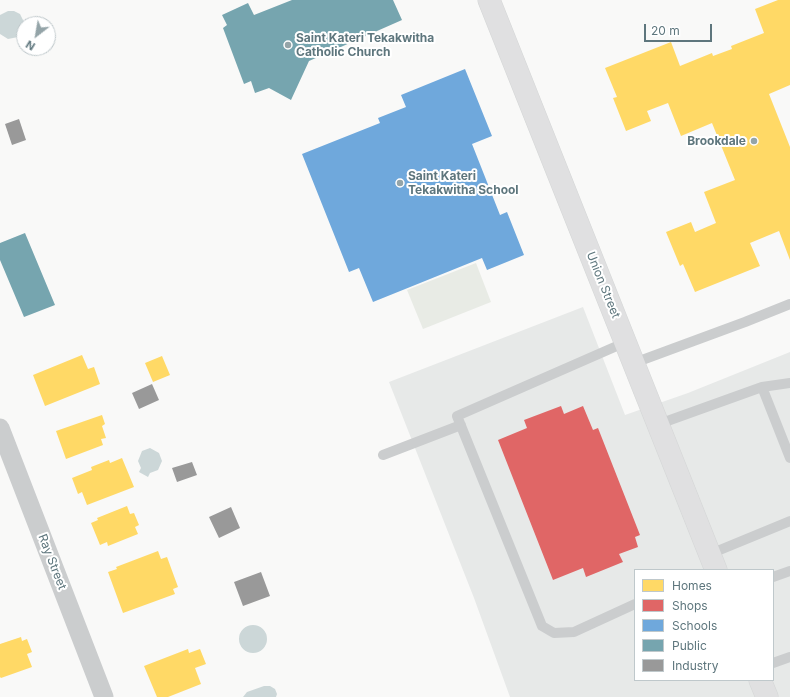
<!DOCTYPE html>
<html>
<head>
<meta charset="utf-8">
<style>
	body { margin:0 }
	#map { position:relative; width:790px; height:697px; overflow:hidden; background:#f9f9f8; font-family:Inter,sans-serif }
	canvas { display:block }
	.legend { position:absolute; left:634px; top:569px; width:140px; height:112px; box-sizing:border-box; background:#fff; border:1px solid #bfc8cb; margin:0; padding:5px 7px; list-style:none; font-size:12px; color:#5e767d }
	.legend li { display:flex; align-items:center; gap:8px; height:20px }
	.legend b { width:20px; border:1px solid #bfc8cb }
	.north { position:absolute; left:16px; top:16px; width:40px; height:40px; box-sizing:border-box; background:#fff; border:1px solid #bfc8cb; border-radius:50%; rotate:211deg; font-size:11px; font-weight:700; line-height:16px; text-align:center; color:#5e767d }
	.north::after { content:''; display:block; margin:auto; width:14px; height:18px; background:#94a4a8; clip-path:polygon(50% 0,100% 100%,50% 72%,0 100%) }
	.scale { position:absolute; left:644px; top:24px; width:68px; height:18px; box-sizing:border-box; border:2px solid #5e767d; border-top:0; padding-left:5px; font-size:12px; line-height:14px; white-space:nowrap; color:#5e767d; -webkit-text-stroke:3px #fff; paint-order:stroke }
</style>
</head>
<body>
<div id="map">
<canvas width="790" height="697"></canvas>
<ul class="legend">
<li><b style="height:11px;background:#ffd966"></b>Homes</li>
<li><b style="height:11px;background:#e06666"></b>Shops</li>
<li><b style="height:11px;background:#6fa8dc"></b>Schools</li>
<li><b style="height:11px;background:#76a5af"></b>Public</li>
<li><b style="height:11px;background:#999"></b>Industry</li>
</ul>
<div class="north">N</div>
<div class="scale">20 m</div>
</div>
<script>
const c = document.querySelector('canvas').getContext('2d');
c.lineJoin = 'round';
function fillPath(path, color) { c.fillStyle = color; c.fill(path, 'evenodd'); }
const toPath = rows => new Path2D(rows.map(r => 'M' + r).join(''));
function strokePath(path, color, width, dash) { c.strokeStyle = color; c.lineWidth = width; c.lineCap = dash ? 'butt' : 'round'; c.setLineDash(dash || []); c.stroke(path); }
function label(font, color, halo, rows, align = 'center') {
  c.font = font + ' Inter,sans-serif'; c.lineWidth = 4; c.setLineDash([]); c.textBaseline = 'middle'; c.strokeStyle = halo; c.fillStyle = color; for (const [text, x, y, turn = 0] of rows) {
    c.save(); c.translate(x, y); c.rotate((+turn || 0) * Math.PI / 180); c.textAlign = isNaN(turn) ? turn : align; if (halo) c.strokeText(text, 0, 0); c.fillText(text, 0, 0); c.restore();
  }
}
fillPath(toPath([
	[583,307,625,415,688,393,790,352,790,697,510,697,474,598,389,382],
	[635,570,773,570,773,680,635,680]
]), '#e7e9e8');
fillPath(toPath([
	[476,263,491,302,423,329,407,290]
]), '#e8ebe5');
fillPath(toPath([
	[8,11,14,11,20,14,23,20,24,26,22,32,18,37,8,39,0,34,0,15],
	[150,448,159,453,162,461,158,470,150,473,148,477,139,472,141,468,138,461,142,451],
	'239 639a14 14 0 1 1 28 0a14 14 0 1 1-28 0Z',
	[264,686,270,686,275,689,277,694,276,697,243,697,247,692]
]), '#ccd7d8');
fillPath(toPath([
	[778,0,790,0,790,85,769,94,790,147,790,260,779,231,750,243,760,266,695,292,683,264,680,266,666,232,691,222,695,232,716,223,704,192,735,180,712,123,681,136,668,103,647,111,651,121,626,131,613,98,617,97,605,68,671,42,680,66,712,53,713,56,732,49,731,46,764,33,755,9],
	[82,355,88,369,94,367,100,384,45,406,33,375],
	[162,356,170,375,153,382,145,363],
	[102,415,105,424,102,426,106,438,101,439,103,445,66,459,56,431],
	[122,458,134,487,87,505,82,492,78,494,72,478,92,470,91,467,109,460,110,463],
	[127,506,130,514,134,513,139,525,135,527,138,534,108,546,107,542,100,545,91,523,98,520,97,518],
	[158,551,161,559,167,557,178,587,173,589,175,594,123,613,108,572,117,569,116,567],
	[21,637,22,641,27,639,32,652,27,654,32,667,1,678,0,677,0,644],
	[188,649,189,653,200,649,206,664,195,668,201,684,168,697,157,697,144,666]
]), '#ffd966');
fillPath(toPath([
	[561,406,564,414,583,406,593,430,598,428,640,535,635,537,638,547,619,554,623,562,586,577,583,568,553,580,498,440,527,428,524,420]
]), '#e06666');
fillPath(toPath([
	[465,69,492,136,472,144,500,215,507,212,524,255,487,270,482,258,373,302,359,268,349,272,302,154,380,123,378,118,406,107,401,95]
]), '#6fa8dc');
fillPath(toPath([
	[292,0,393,0,402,20,309,61,291,100,269,88,255,93,251,81,244,84,223,28,227,25,222,15,248,3,254,15],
	[25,233,55,305,24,317,0,260,0,243]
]), '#76a5af');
fillPath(toPath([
	[19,119,26,140,12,145,5,124],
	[152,384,159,400,139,409,132,393],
	[192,462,197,475,177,482,172,468],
	[231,507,240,528,219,538,209,517],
	[261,572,270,596,243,606,234,582]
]), '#999');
const secondary = toPath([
	[489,0,716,570],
	[760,680,767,697]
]);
strokePath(secondary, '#d4d6d6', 23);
strokePath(toPath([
	[626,342,457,416,542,626,554,633,574,632,635,604],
	[634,363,745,322,790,304],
	[762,387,790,458],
	[659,424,762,387,790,383],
	[383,455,461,425],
	[710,554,790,521],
	[773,577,790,571],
	[773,663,790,657]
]), '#cbcdce', 10);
strokePath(toPath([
	[0,428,104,697]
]), '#cbcdce', 19);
strokePath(secondary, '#e0e0e1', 22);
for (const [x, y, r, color] of [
	[288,45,4,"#94a4a8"],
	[754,141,4,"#94a4a8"],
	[400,183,4,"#94a4a8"]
]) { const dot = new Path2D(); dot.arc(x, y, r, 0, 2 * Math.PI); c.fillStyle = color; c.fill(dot); strokePath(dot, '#fff', 1.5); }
label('bold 12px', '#5e767d', '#fff', [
	["Saint Kateri Tekakwitha",296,38],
	["Catholic Church",296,52],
	["Brookdale",746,141,"right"],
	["Saint Kateri",408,176],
	["Tekakwitha School",408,190]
], 'left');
label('12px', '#5e767d', '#fff', [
	["Union Street",603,285,68],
	["Ray Street",52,562,69]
]);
</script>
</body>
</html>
